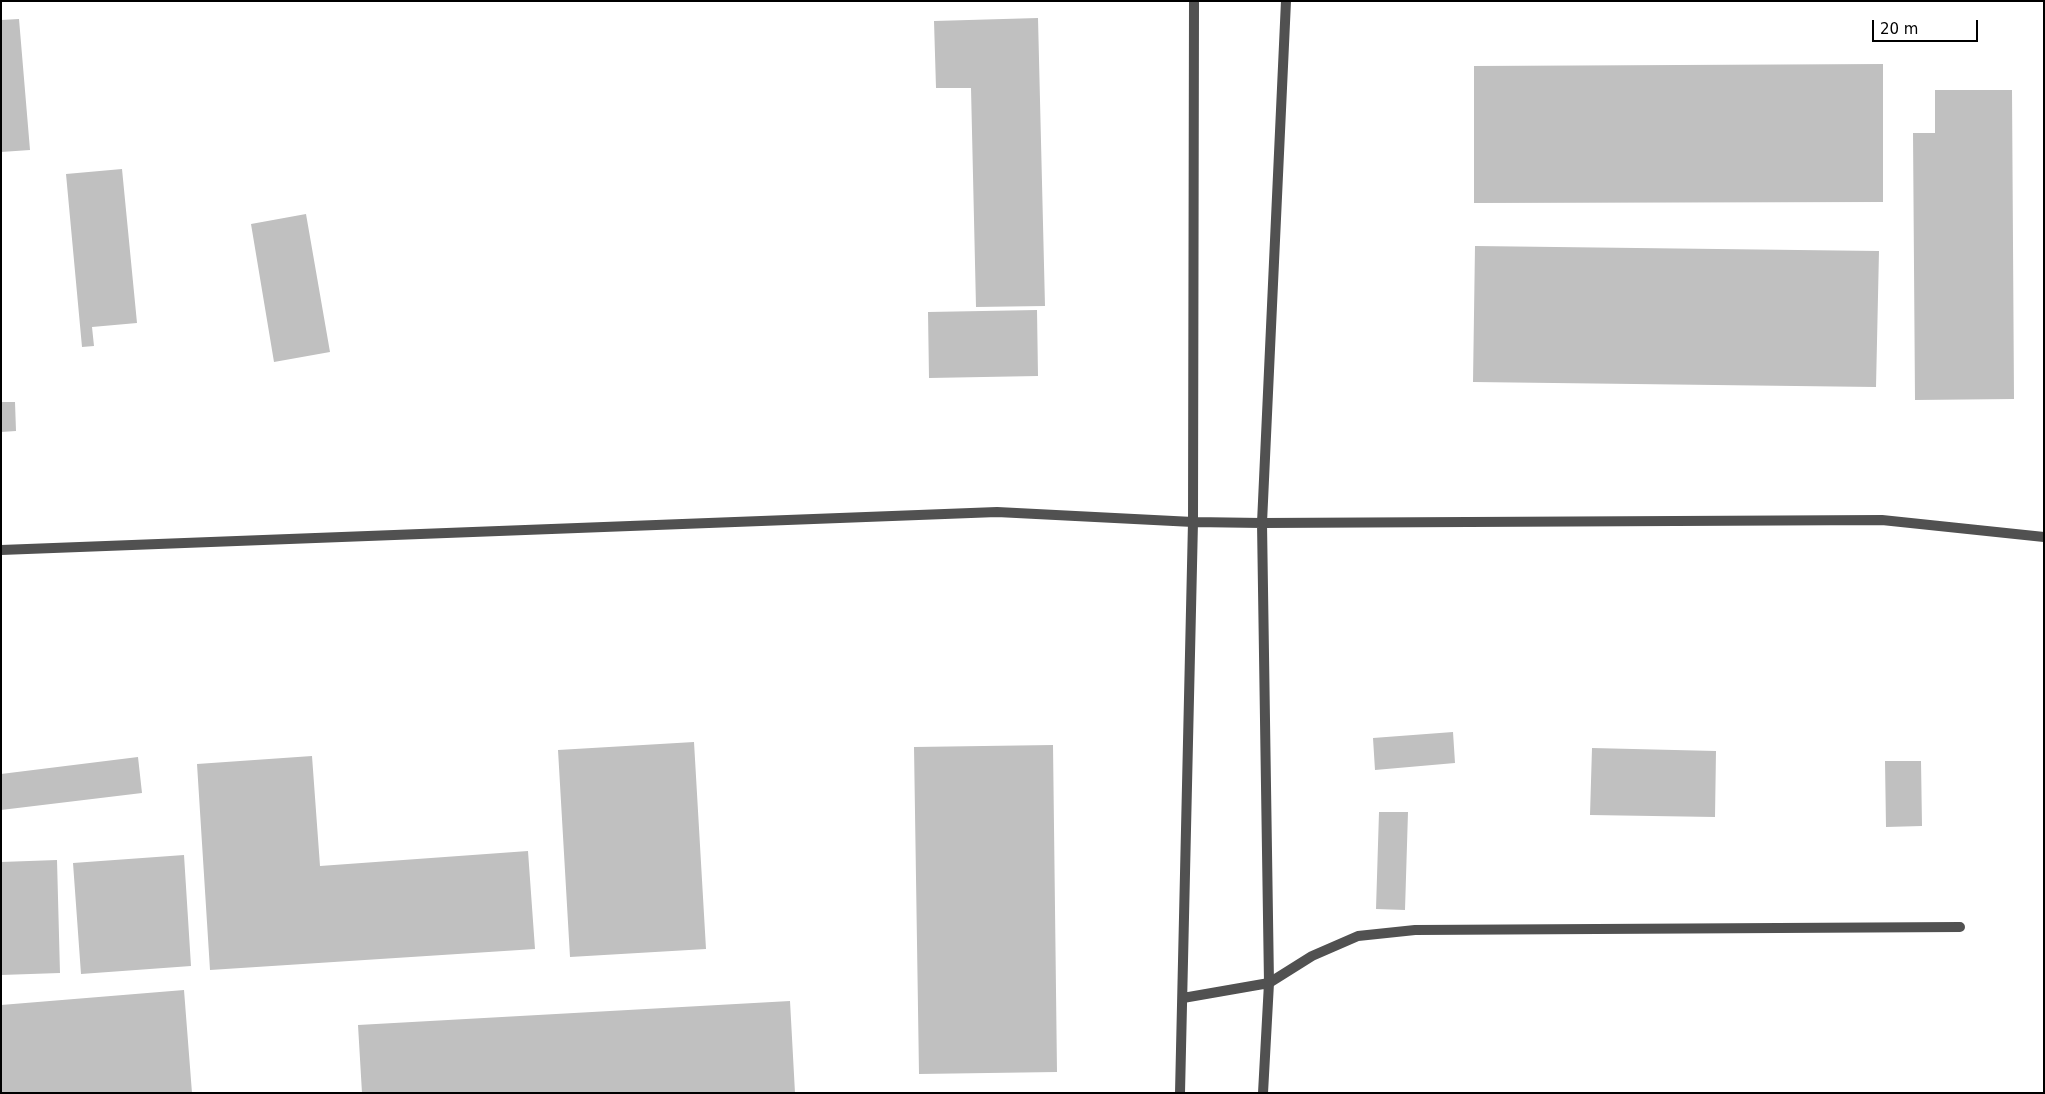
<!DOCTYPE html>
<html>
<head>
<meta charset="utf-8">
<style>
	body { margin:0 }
	#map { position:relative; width:2045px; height:1094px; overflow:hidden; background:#fff; font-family:"DejaVu Sans",sans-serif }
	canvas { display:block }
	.frame { position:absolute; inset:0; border:2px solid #000; pointer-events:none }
	.scale { position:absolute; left:1872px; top:20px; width:106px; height:22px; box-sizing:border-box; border:2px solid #000; border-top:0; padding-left:6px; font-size:15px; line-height:18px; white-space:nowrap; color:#000; -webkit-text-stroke:4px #fff; paint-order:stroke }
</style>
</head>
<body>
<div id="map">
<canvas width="2045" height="1094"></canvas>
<div class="frame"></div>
<div class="scale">20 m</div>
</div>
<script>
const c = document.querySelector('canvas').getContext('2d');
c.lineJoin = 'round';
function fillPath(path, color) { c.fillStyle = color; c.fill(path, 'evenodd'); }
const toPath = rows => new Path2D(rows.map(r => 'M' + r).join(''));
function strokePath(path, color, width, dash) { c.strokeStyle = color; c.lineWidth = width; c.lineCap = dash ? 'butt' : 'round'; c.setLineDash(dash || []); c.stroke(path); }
fillPath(toPath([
	[1038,18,1045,306,976,307,971,88,936,88,934,21],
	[19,19,30,150,1,152,1,20],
	[1883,64,1883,202,1474,203,1474,66],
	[1935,90,2012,90,2014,399,1915,400,1913,133,1935,133],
	[122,169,137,323,92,327,94,346,82,347,66,174],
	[306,214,330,352,274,362,251,224],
	[1475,246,1879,251,1876,387,1473,382],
	[1037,310,1038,376,929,378,928,312],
	[1,402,15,402,16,431,1,432],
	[1453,732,1455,763,1375,770,1373,738],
	[694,742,706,949,570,957,558,750],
	[1053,745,1057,1072,919,1074,914,747],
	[1592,748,1716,751,1715,817,1590,815],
	[312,756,320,866,528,851,535,949,210,970,197,764],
	[138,757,142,793,1,810,1,774],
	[1885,761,1921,761,1922,826,1886,827],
	[1379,812,1408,812,1405,910,1376,909],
	[184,855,191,966,81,974,73,863],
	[57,860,60,973,1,975,1,862],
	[184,990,192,1093,1,1093,1,1005],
	[790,1001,795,1093,362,1093,358,1025]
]), '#c0c0c0');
strokePath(toPath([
	[1262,523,1882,520,2044,537],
	[1,550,997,512,1193,522],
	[1269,983,1312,956,1358,936,1415,930,1960,927]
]), '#515151', 10);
strokePath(toPath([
	[1193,522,1262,523],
	[1183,998,1269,983],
	[1180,1093,1193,522,1194,1],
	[1263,1093,1269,983,1262,523,1286,1]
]), '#515151', 10);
</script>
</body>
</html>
